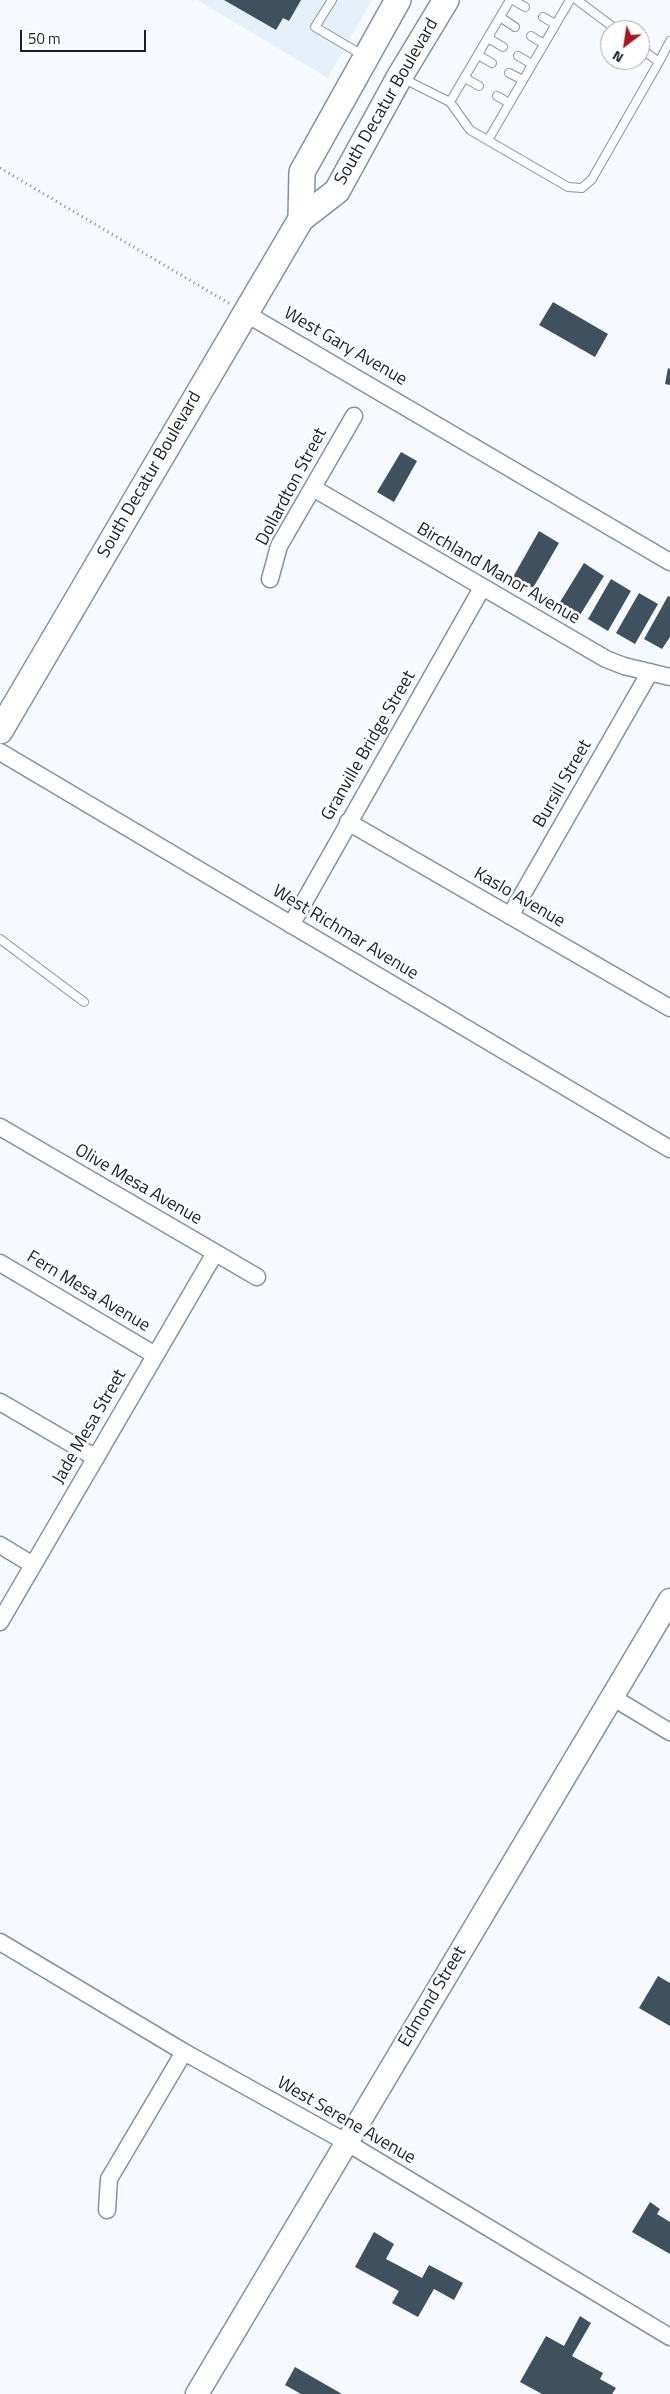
<!DOCTYPE html>
<html>
<head>
<meta charset="utf-8">
<style>
	body { margin:0 }
	#map { position:relative; width:670px; height:2394px; overflow:hidden; background:#f6fafe; font-family:"Titillium Web",sans-serif }
	canvas { display:block }
	.north { position:absolute; left:600px; top:20px; width:50px; height:50px; box-sizing:border-box; background:#fff; border:1px solid #a3a6a9; border-radius:50%; rotate:211deg; font-size:14px; font-weight:700; line-height:20px; text-align:center; color:#192027 }
	.north::after { content:''; display:block; margin:auto; width:18px; height:22px; background:#aa161e; clip-path:polygon(50% 0,100% 100%,50% 72%,0 100%) }
	.scale { position:absolute; left:20px; top:30px; width:126px; height:22px; box-sizing:border-box; border:2px solid #192027; border-top:0; padding-left:6px; font-size:15px; line-height:18px; white-space:nowrap; color:#192027; -webkit-text-stroke:4px #fff; paint-order:stroke }
</style>
</head>
<body>
<div id="map">
<canvas width="670" height="2394"></canvas>
<div class="north">N</div>
<div class="scale">50 m</div>
</div>
<script>
const c = document.querySelector('canvas').getContext('2d');
c.lineJoin = 'round';
function fillPath(path, color) { c.fillStyle = color; c.fill(path, 'evenodd'); }
const toPath = rows => new Path2D(rows.map(r => 'M' + r).join(''));
function strokePath(path, color, width, dash) { c.strokeStyle = color; c.lineWidth = width; c.lineCap = dash ? 'butt' : 'round'; c.setLineDash(dash || []); c.stroke(path); }
function label(font, color, halo, rows, align = 'center') {
  c.font = font + ' "Titillium Web",sans-serif'; c.lineWidth = 5; c.setLineDash([]); c.textBaseline = 'middle'; c.strokeStyle = halo; c.fillStyle = color; for (const [text, x, y, turn = 0] of rows) {
    c.save(); c.translate(x, y); c.rotate((+turn || 0) * Math.PI / 180); c.textAlign = isNaN(turn) ? turn : align; if (halo) c.strokeText(text, 0, 0); c.fillText(text, 0, 0); c.restore();
  }
}
fillPath(toPath([
	[197,0,372,0,328,78]
]), '#e6f0fa');
fillPath(toPath([
	[224,0,301,0,289,21,283,18,276,30],
	[553,302,608,334,595,357,539,325],
	[668,368,670,369,670,385,665,384],
	[401,452,417,461,394,502,377,492],
	[539,531,559,543,533,588,513,577],
	[584,563,604,576,580,615,560,602],
	[611,579,631,591,608,631,588,619],
	[639,593,658,604,635,644,616,633],
	[668,596,670,597,670,637,662,649,644,639],
	[658,1976,670,1983,670,2026,639,2008],
	[650,2202,660,2209,657,2214,670,2222,670,2254,632,2232],
	[374,2232,394,2244,386,2259,422,2278,429,2265,463,2283,454,2300,434,2289,418,2317,392,2303,399,2291,355,2267],
	[580,2316,591,2323,572,2356,603,2373,600,2379,616,2388,612,2394,542,2394,520,2382,546,2336,564,2346],
	[295,2367,342,2394,301,2394,285,2385]
]), '#3f505f');
const lane = toPath([
	[332,0,315,27,364,56],
	[513,0,525,7],
	[577,0,617,30],
	[500,17,515,27],
	[543,17,555,24],
	[531,36,544,44],
	[488,38,503,47],
	[478,55,492,63],
	[518,56,532,64],
	[659,62,670,41],
	[509,73,523,80],
	[465,78,479,86],
	[404,79,450,102,470,130,568,187,582,188,592,179,659,62,640,48],
	[497,96,509,103],
	[450,102,510,0],
	[488,140,570,0],
	[0,939,84,1002]
]);
const street = toPath([
	[245,313,670,562],
	[313,488,606,659,624,666,670,677],
	[270,579,279,546,354,416],
	[0,752,670,1149],
	[348,822,670,1008],
	[510,916,650,672],
	[291,925,482,588],
	[0,1127,257,1277],
	[0,1263,155,1355],
	[0,1402,96,1458],
	[0,1545,33,1565],
	[0,1622,215,1253],
	[612,1697,670,1732],
	[0,1942,184,2052,346,2142,670,2337],
	[107,2210,109,2179,184,2052]
]);
const secondary = toPath([
	[197,2394,670,1600]
]);
const primary = toPath([
	[301,219,302,172,398,0],
	[0,731,301,219,337,191,400,76,446,0]
]);
strokePath(lane, '#8093a4', 10);
strokePath(street, '#8093a4', 19);
strokePath(secondary, '#8093a4', 25);
strokePath(primary, '#8093a4', 28);
strokePath(toPath([
	[0,168,230,304]
]), '#7e8489', 3, [1, 4]);
strokePath(lane, '#fff', 8);
strokePath(street, '#fff', 16);
strokePath(secondary, '#fff', 22);
strokePath(primary, '#fff', 25);
label('18px', '#192027', '#fff', [
	["South Decatur Boulevard",387,102,-60],
	["West Gary Avenue",345,347,30],
	["South Decatur Boulevard",150,475,-60],
	["Dollardton Street",292,487,-62],
	["Birchland Manor Avenue",498,574,30],
	["Granville Bridge Street",369,746,-60],
	["Bursill Street",563,784,-60],
	["Kaslo Avenue",519,898,30],
	["West Richmar Avenue",345,933,31],
	["Olive Mesa Avenue",138,1185,30],
	["Fern Mesa Avenue",88,1292,31],
	["Jade Mesa Street",90,1427,-60],
	["Edmond Street",433,1997,-59],
	["West Serene Avenue",346,2121,30]
]);
</script>
</body>
</html>
